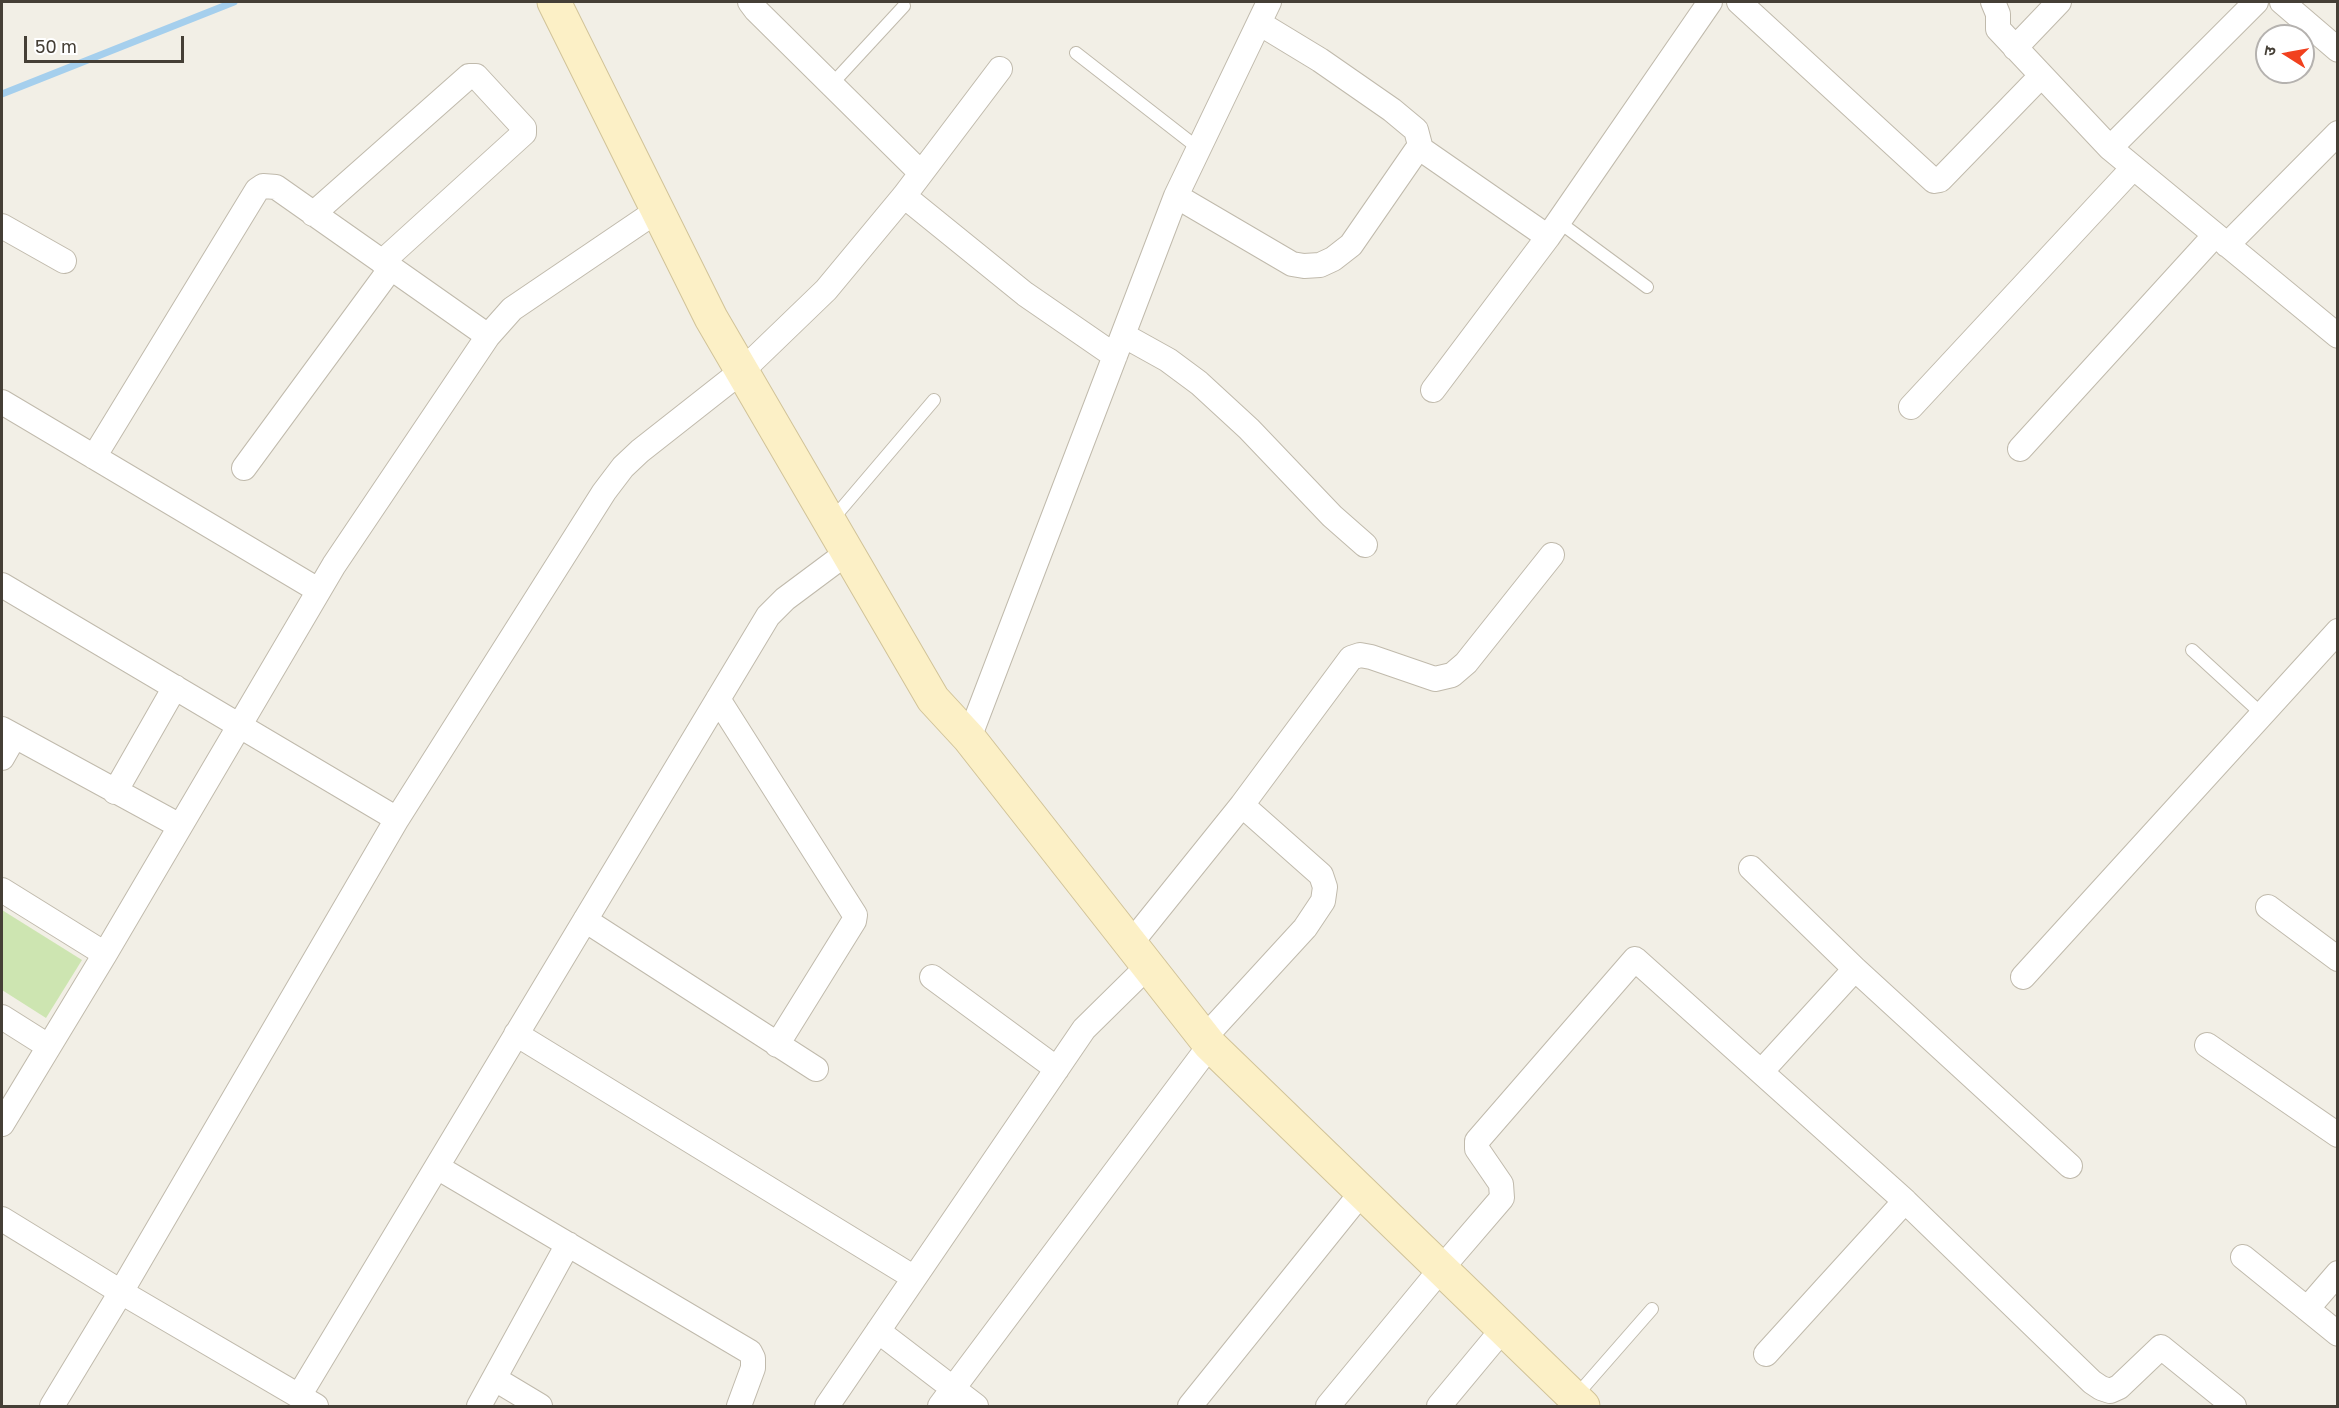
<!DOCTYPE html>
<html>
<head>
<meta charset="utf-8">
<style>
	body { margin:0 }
	#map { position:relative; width:2339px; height:1408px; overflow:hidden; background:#f2efe6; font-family:"Golos Text","Noto Sans Devanagari",sans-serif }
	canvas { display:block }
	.frame { position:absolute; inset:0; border:3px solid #453f36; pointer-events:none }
	.north { position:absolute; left:2255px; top:24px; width:60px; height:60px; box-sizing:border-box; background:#fff; border:2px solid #b5b2af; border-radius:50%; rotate:281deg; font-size:16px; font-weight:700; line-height:24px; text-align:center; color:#453f36 }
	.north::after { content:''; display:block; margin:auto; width:21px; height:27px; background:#f1411f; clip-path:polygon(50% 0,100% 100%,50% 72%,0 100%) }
	.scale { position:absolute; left:24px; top:36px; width:160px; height:27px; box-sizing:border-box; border:3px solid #453f36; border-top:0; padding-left:8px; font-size:18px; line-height:21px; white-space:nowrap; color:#453f36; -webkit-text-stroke:4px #fff; paint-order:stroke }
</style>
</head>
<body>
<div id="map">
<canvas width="2339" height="1408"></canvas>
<div class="frame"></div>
<div class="north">उ</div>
<div class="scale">50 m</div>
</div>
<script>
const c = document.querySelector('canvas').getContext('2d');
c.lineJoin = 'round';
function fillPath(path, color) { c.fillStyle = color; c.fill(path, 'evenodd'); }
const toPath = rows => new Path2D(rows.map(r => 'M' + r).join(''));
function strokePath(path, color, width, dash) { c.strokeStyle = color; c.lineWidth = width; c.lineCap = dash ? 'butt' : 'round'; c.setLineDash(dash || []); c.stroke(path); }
fillPath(toPath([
	[2,910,82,960,46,1018,2,990]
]), '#cde5b1');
strokePath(toPath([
	[2,94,234,2]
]), '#a5cfed', 7);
const lane = toPath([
	[1076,53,1198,148],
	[831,85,904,6],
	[1559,222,1647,287],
	[831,521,934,400],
	[2192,650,2263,715],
	[1575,1397,1652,1309]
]);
const street = toPath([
	[750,2,756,10,921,173],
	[1739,2,1934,181,1940,180,2040,77],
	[1993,2,1998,14,1998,29,2110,148,2338,336],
	[2282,2,2338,50],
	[1259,23,1320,60,1392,110,1416,130,1421,149],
	[2015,48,2059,2],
	[2110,148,2256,2],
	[904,196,1025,294,1115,356],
	[1176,196,1292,264,1304,266,1320,265,1333,259,1351,245,1416,151,1421,149,1548,237],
	[313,214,469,76,476,76,524,128,524,133,382,262],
	[2,226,64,261],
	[2227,245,2338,133],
	[1123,335,1168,360,1199,383,1249,429,1332,516,1365,545],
	[1433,390,1548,237,1710,2],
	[2,402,318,590],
	[1911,407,2133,168],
	[2020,449,2215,235],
	[94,457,257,190,263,186,276,187,488,336],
	[244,468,391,268],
	[2,585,397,819],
	[718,699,855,915,854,921,777,1045],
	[2,729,180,826],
	[969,738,1176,196,1269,2],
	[2,758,14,737],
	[115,792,175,687],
	[1751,868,1855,969,2070,1166],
	[2,890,105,954],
	[2268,907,2338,959],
	[585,920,816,1069],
	[1131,943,1242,805,1351,658,1360,655,1371,657,1435,679,1452,675,1466,663,1552,555],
	[932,977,1057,1069],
	[2023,977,2338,631],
	[2,1017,48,1046],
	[516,1034,913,1277],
	[1204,1038,1305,928,1323,901,1325,887,1321,875,1242,805],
	[2207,1045,2338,1135],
	[1761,1072,1855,969],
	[2,1124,105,954,334,565,488,336,512,309,658,210],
	[437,1167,750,1352,753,1358,753,1368,739,1406],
	[2,1219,121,1292,316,1406],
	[2243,1257,2338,1334],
	[2307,1309,2338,1273],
	[878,1331,976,1406],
	[1766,1354,1905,1201],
	[495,1379,540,1406],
	[299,1396,768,616,785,599,848,552],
	[52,1406,121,1292,397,819,604,492,623,467,640,451,743,370,826,290,904,196,1000,69],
	[479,1406,568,1244],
	[827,1406,1084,1029,1148,966],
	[940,1406,1210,1045],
	[1190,1406,1362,1192],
	[1328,1406,1441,1269,1502,1198,1501,1184,1477,1149,1477,1141,1635,959,1905,1201,2092,1382,2101,1388,2110,1391,2119,1387,2161,1347,2234,1406],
	[1439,1406,1503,1329]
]);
const secondary = toPath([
	[554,2,711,318,933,699,969,738,1210,1045,1583,1406]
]);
strokePath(lane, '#c0baac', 14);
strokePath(street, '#c0baac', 26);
strokePath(secondary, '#d1c398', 35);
strokePath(lane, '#fff', 12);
strokePath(street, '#fff', 24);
strokePath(secondary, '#fcf0c6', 33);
</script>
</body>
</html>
